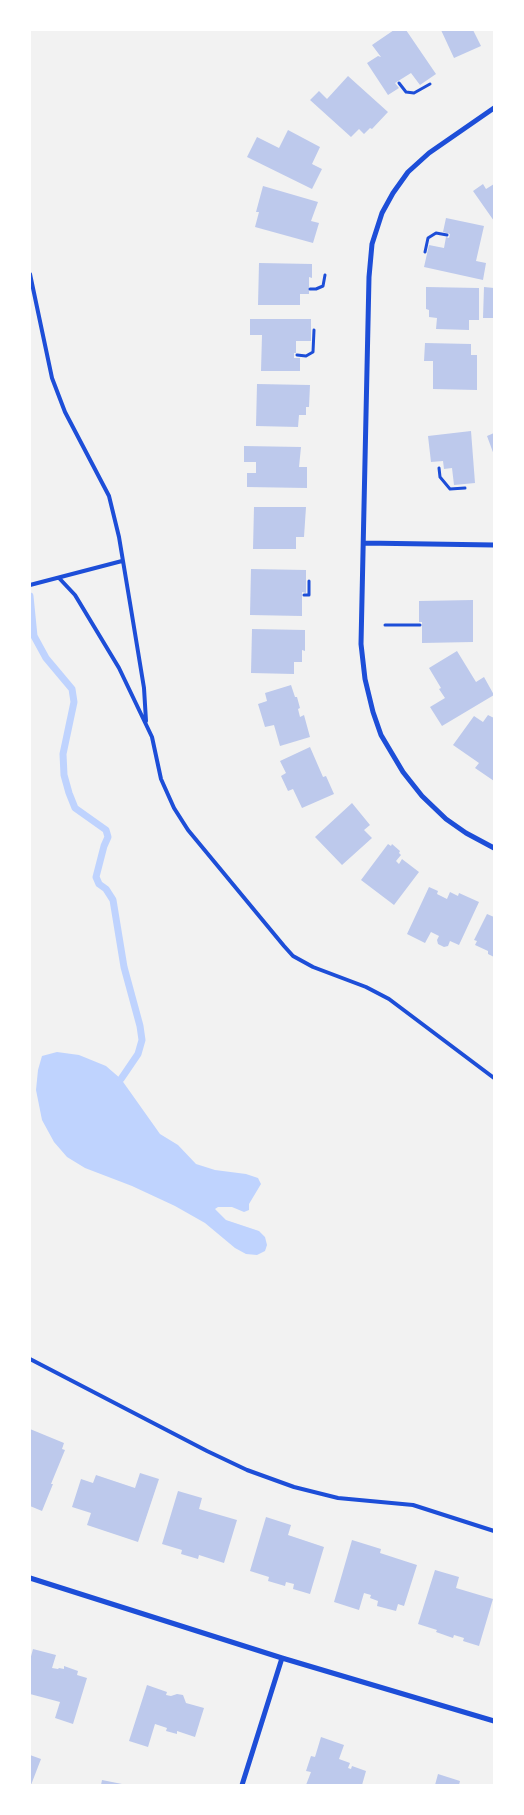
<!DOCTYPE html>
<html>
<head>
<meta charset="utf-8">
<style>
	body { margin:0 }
	#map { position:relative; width:524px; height:1815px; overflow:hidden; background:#f2f2f2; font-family:"Fira Sans",sans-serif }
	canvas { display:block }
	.frame { position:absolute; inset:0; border:31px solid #fff; pointer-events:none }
</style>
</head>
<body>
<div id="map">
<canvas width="524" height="1815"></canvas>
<div class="frame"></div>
</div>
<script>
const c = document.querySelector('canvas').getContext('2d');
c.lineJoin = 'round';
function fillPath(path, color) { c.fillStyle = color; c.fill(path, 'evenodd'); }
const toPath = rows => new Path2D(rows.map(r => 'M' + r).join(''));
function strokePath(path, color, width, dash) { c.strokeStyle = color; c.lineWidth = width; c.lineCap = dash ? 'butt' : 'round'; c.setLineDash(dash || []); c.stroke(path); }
fillPath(toPath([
	[57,1052,79,1055,106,1066,121,1079,160,1134,178,1145,196,1164,215,1170,246,1174,258,1178,261,1184,249,1204,249,1210,244,1212,232,1207,218,1207,215,1209,226,1220,259,1231,265,1237,267,1245,265,1251,257,1255,246,1254,235,1248,205,1223,175,1206,132,1186,85,1168,67,1157,54,1142,42,1120,36,1090,38,1070,42,1056]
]), '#bfd3fe');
strokePath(toPath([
	[30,596,34,636,46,658,72,689,74,702,63,754,64,775,69,793,75,808,106,830,108,837,104,846,96,877,99,884,106,889,113,900,124,967,140,1026,142,1040,138,1054,121,1079]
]), '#bfd3fe', 7);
fillPath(toPath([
	[394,30,406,30,436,74,420,85,411,73,395,83,399,88,388,95,367,63,378,56,381,57,372,45],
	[441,30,473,30,481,46,454,58],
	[348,76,388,112,372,129,370,128,364,134,359,129,351,137,310,100,319,91,327,99],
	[288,130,320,147,312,164,322,169,312,189,247,157,257,137,279,148],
	[483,184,486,189,494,184,494,221,473,191],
	[263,186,318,202,311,221,319,223,313,243,255,227,259,212,256,212],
	[446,218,484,226,476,261,486,263,483,280,424,267,429,245,444,248,446,237,449,238,450,234,443,232],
	[259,263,312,264,312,278,309,277,309,294,300,294,300,305,258,305],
	[426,287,479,288,479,320,469,320,469,330,436,329,437,318,429,317,429,310,426,309],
	[484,287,494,288,494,318,483,318],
	[250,319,311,319,311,341,296,341,296,353,294,353,294,358,300,358,300,371,261,371,262,335,250,335],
	[425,343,471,344,471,355,477,355,477,390,433,389,433,361,424,361],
	[257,384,310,385,309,407,306,407,306,415,299,415,298,427,256,426],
	[471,431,475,483,454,485,452,468,444,469,443,461,431,462,428,436],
	[494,433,494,455,487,436],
	[244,446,301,447,299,467,307,467,307,488,247,487,247,473,256,473,256,462,244,462],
	[254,507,306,507,304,537,296,537,296,549,253,549],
	[251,569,306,570,306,593,302,592,302,616,250,615],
	[473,600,473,642,422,643,422,622,419,622,419,601],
	[252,629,305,630,305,651,302,650,302,662,294,662,294,674,251,673],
	[457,651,476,682,484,677,494,695,442,726,430,707,445,698,439,689,441,688,429,668],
	[291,685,295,697,297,697,300,708,298,709,300,717,304,715,310,737,280,746,274,725,265,727,258,704,267,701,265,693],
	[488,715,494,718,494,781,475,768,479,763,453,745,474,716,483,722],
	[310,747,323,777,326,776,334,794,302,808,293,789,288,791,281,776,286,773,280,761],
	[352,803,370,825,364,830,372,838,342,865,315,837],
	[388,844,391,846,392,844,400,851,399,853,401,855,396,861,399,864,402,859,419,872,394,905,361,880],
	[429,887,438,891,437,894,447,899,450,892,458,896,459,893,479,902,459,945,450,941,448,946,444,947,438,944,437,940,439,936,431,932,425,943,407,934],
	[487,914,494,917,494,957,488,954,488,951,475,945,477,941,474,940],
	[30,1429,64,1443,62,1449,65,1450,51,1484,53,1484,42,1511,30,1506],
	[140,1473,159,1479,138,1542,87,1525,91,1513,72,1507,81,1479,93,1483,96,1475,135,1488],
	[178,1491,202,1498,199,1509,237,1520,224,1563,199,1555,198,1559,181,1554,182,1550,162,1544],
	[266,1517,291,1525,288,1535,324,1547,310,1594,293,1589,294,1584,286,1582,285,1586,268,1581,269,1577,250,1571],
	[352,1540,381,1549,380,1553,417,1565,404,1606,398,1604,396,1611,377,1606,378,1601,370,1598,371,1595,364,1593,359,1610,334,1602],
	[435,1570,459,1577,456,1588,493,1599,479,1646,463,1641,464,1638,454,1635,453,1638,436,1632,437,1630,418,1624],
	[33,1649,56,1655,52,1668,58,1669,59,1668,64,1669,64,1666,78,1671,77,1675,87,1678,73,1724,55,1718,60,1702,30,1694,30,1660],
	[147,1685,167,1692,166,1695,171,1696,177,1694,183,1695,186,1703,204,1708,195,1737,177,1731,177,1734,166,1731,167,1728,155,1724,148,1747,129,1741],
	[321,1737,344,1745,339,1759,350,1763,348,1768,351,1769,352,1766,366,1771,362,1785,306,1785,311,1772,306,1771,311,1756,315,1757],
	[30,1755,41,1759,31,1785,30,1785],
	[438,1774,460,1781,459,1785,435,1785],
	[102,1780,122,1784,121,1785,101,1785]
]), '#bdc9ec');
strokePath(toPath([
	[399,83,406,92,414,93,430,84],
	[425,252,428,238,436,233,447,235],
	[310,289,316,289,323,286,325,275],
	[297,355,306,356,313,352,314,330],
	[439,468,440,477,450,489,465,488],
	[304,595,309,595,309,581],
	[385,625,420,625]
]), '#1d4ed8', 3);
strokePath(toPath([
	[30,274,52,378,65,412,109,496,119,537,131,609,144,688,146,721],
	[59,578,75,595,119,668,152,737,161,779,174,808,188,830,284,946,293,956,313,967,366,987,389,999,494,1078],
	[30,585,122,561],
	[30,1359,207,1451,247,1470,294,1487,338,1498,413,1505,494,1531]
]), '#1d4ed8', 4);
strokePath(toPath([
	[494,108,429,153,408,172,393,193,382,213,372,244,369,277,361,644,365,679,373,712,381,735,403,772,422,796,446,819,466,833,494,848],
	[364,543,494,545],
	[30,1578,282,1658,494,1721],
	[242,1785,282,1658]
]), '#1d4ed8', 5);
</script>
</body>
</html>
